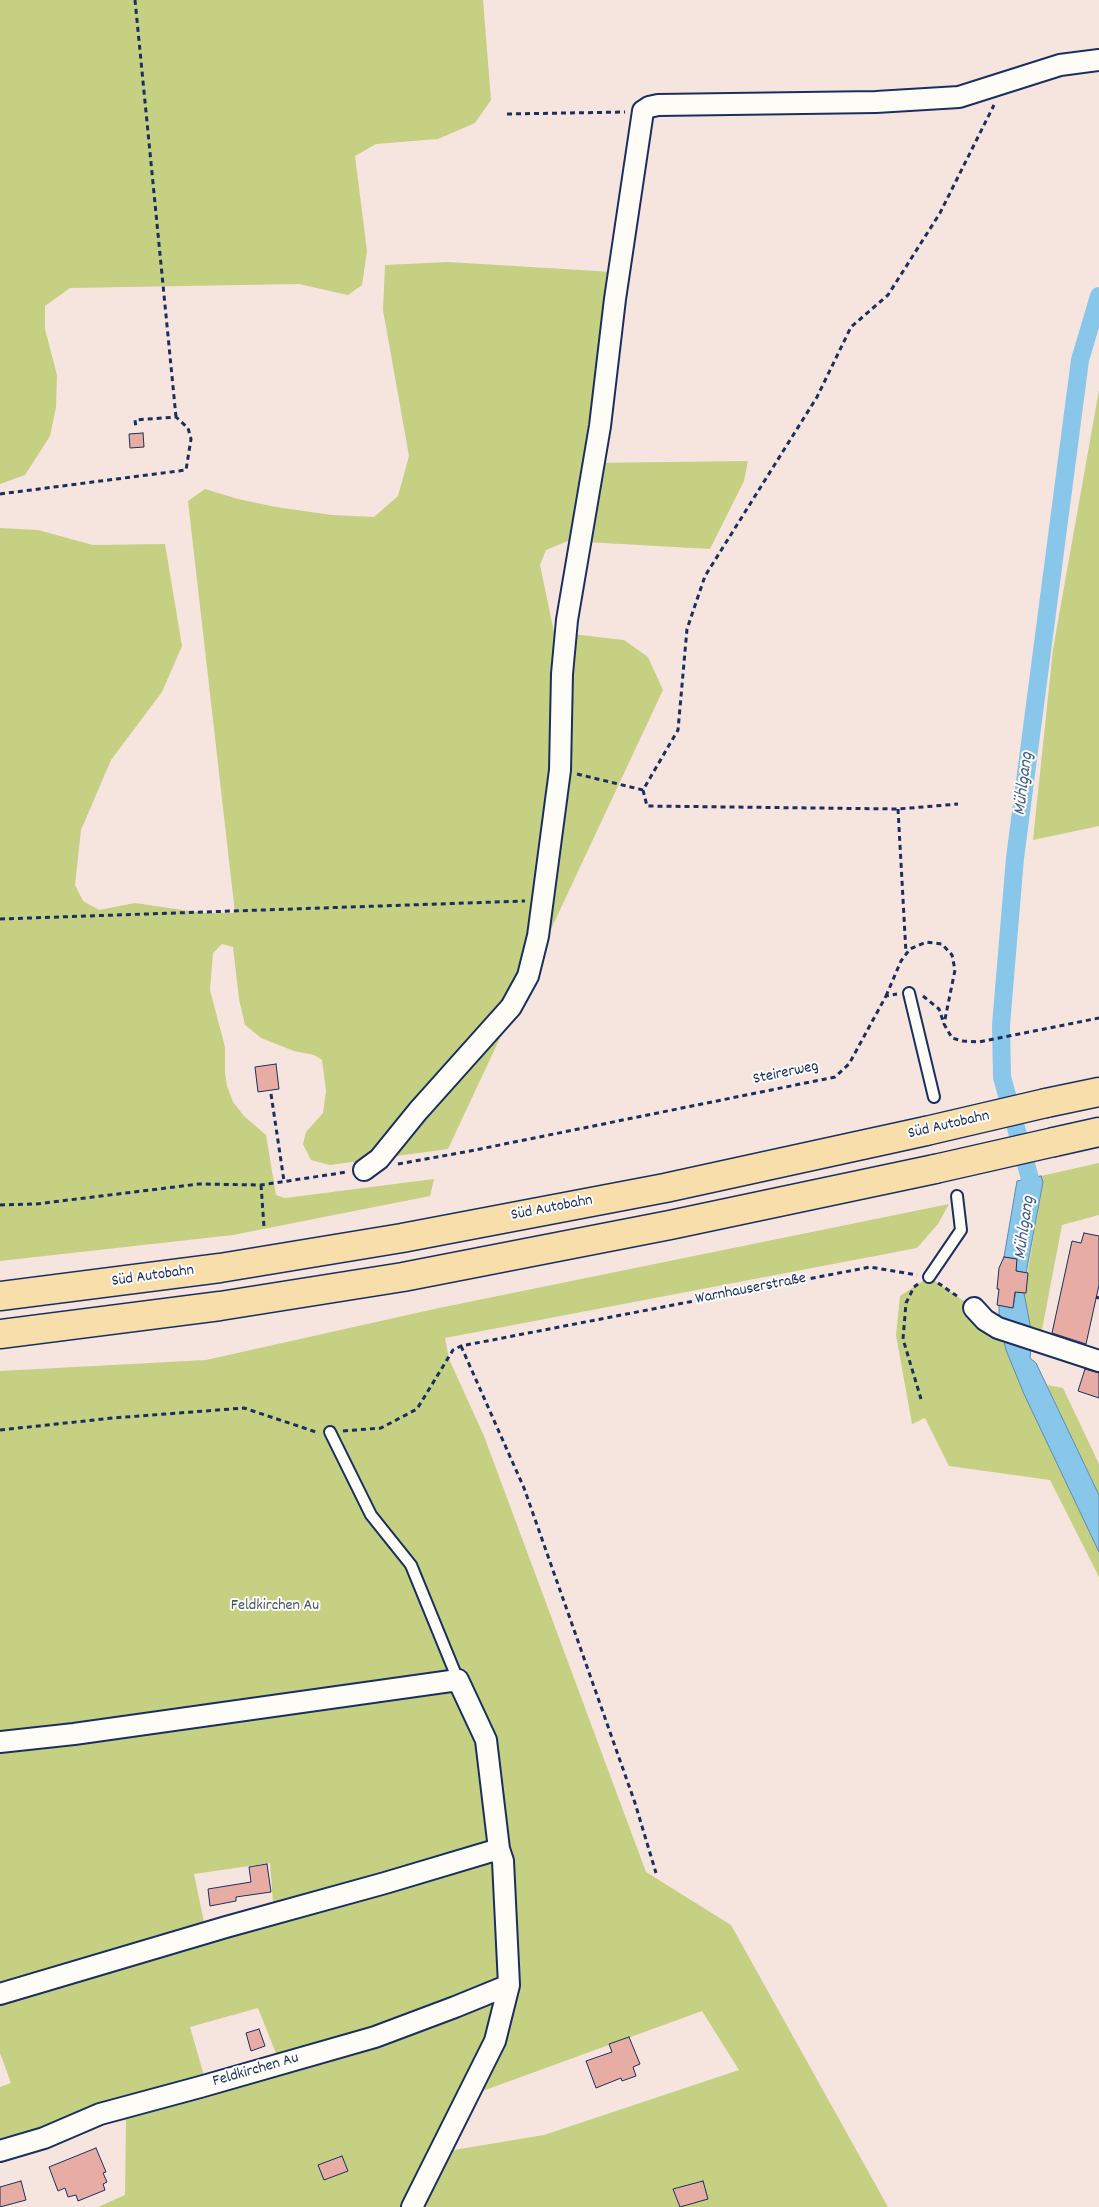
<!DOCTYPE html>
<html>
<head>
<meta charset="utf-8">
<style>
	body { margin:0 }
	canvas { display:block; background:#f6e4de }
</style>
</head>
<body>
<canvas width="1099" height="2207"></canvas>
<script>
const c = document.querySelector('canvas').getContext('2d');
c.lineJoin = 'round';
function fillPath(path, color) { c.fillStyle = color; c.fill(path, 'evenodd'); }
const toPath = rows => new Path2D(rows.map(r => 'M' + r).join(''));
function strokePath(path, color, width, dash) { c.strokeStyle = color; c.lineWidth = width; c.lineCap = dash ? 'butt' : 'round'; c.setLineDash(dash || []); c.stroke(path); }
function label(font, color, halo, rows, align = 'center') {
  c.font = font + ' Dekko,sans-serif'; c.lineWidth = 4; c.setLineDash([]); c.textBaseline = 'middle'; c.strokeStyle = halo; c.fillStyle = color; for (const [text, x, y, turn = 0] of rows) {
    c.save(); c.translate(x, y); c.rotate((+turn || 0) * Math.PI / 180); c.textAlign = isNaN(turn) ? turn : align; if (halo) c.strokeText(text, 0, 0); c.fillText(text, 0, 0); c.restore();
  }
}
fillPath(toPath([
	[0,0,483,0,491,100,475,123,438,139,376,144,355,156,367,251,362,285,348,295,299,284,70,288,45,306,45,329,57,375,56,407,50,436,25,475,0,484],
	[448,262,613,272,589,463,748,461,744,481,710,549,568,541,546,550,540,565,554,632,624,640,648,657,663,690,448,1149,330,1165,311,1160,303,1144,306,1132,323,1113,326,1091,322,1060,314,1055,294,1051,261,1038,245,1025,239,999,233,947,222,944,213,953,210,990,225,1047,225,1073,227,1086,233,1102,244,1116,266,1135,276,1195,285,1198,434,1179,430,1196,233,1235,0,1261,0,528,38,530,93,545,165,544,182,646,162,692,111,760,81,830,75,885,83,901,99,910,135,903,203,913,235,913,188,501,205,489,238,499,276,507,332,515,374,517,398,496,409,456,383,310,385,265],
	[1099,390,1099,826,1033,840,1053,649],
	[1099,1163,1099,1215,1062,1225,1041,1335,1032,1335,1024,1293,1043,1182,1041,1176],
	[949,1204,938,1224,917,1248,445,1338,449,1359,484,1436,646,1872,731,1925,888,2207,98,2207,125,2195,126,2120,0,2144,0,2087,11,2083,0,2053,0,1371,206,1360,439,1308],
	[270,1863,273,1902,204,1922,194,1874],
	[258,2008,277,2056,205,2079,190,2027],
	[702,2011,739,2070,544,2135,448,2151,477,2093],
	[929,1277,974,1308,1003,1333,1006,1350,1024,1394,1099,1552,1099,1577,1050,1480,949,1466,925,1418,912,1424,896,1335,900,1296],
	[1047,1385,1063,1388,1099,1464,1099,1495]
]), '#c5d083');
const water = toPath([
	[1041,1176,1043,1182,1026,1273,1016,1271,1016,1259,1004,1257,1017,1181,1041,1176],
	[1016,1291,1024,1293,1032,1335,1030,1358,1036,1363,1099,1495,1099,1552,1024,1394,1006,1350,999,1320,999,1305,1013,1307,1016,1291]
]);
fillPath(water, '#88c7e9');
strokePath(water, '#5c8ab1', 1);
strokePath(toPath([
	[1029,1202,1032,1186,1002,1077,1001,1025,1015,858,1080,360,1099,296]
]), '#88c7e9', 18);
const building = toPath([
	[143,433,144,447,130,448,129,434,143,433],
	[276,1064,279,1089,258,1092,255,1067,276,1064],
	[1084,1233,1099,1236,1099,1285,1086,1344,1052,1333,1072,1241,1081,1243,1084,1233],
	[1004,1257,1017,1259,1016,1271,1028,1273,1026,1293,1015,1292,1013,1308,997,1305,999,1289,997,1289,999,1268,1004,1257],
	[1085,1369,1099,1373,1099,1398,1078,1391,1085,1369],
	[267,1864,271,1892,236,1897,236,1901,210,1906,208,1889,251,1882,249,1867,267,1864],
	[259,2029,265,2046,251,2051,246,2033,259,2029],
	[629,2037,640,2064,633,2067,636,2076,622,2081,621,2078,596,2088,586,2061,612,2052,609,2044,629,2037],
	[96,2148,106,2172,103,2173,107,2182,103,2184,105,2190,78,2201,76,2195,68,2197,65,2188,58,2191,49,2167,96,2148],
	[342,2156,348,2171,324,2180,318,2165,342,2156],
	[21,2181,26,2200,0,2207,0,2187,21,2181],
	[703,2181,708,2199,680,2207,673,2189,703,2181]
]);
fillPath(building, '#e7ada4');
strokePath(building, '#1b2f5e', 1);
const service = toPath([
	[909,993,934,1097],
	[929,1277,961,1230,957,1196],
	[330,1432,371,1515,411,1565,458,1680]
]);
const minor = toPath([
	[364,1170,379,1159,418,1111,511,1007,528,976,538,936,560,770,562,674,567,620,600,426,615,299,643,111,649,107,658,105,876,102,959,97,1060,65,1099,60],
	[974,1308,985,1320,998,1328,1099,1361],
	[0,1742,74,1734,458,1680,486,1740,499,1849,503,1861,509,1985,495,2041,412,2207],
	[0,1994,226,1927,385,1883,499,1849],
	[0,2151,44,2138,100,2114,200,2087,375,2037,455,2007,509,1985]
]);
const motorway = toPath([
	[1046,1103,1099,1092],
	[1054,1142,1099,1132],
	[0,1296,220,1268,402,1238,665,1188,926,1131],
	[0,1334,220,1306,403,1277,670,1225,935,1169]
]);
strokePath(service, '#1b2f5e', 14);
strokePath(minor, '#1b2f5e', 24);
strokePath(motorway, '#1b2f5e', 31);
strokePath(toPath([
	[135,0,176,417],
	[507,114,625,112],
	[0,494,186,470,191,439,188,428,176,417,135,420,136,428],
	[577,774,643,790,678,730,687,629,705,576,817,397,851,327,888,295,940,213,994,105],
	[643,790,647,806,898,809,958,804],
	[898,809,906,953],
	[0,919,525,901],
	[886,996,901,961,910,949,926,942,942,944,952,955,955,970,944,1024],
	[923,996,939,1009,944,1024,952,1038,963,1041,979,1042,1099,1018],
	[271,1094,284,1181],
	[398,1164,470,1151,835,1077,849,1064,886,996,897,994],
	[261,1185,264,1227],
	[0,1205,36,1204,199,1184,261,1185,347,1172],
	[938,1283,960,1298],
	[918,1284,914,1287,906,1303,903,1339,921,1399],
	[1096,1297,1099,1298],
	[461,1346,524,1488,635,1803,656,1873],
	[0,1430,113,1418,244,1408,319,1433],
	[343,1431,381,1428,417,1409,453,1350,461,1346,870,1267,917,1275]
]), '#1b2f5e', 3, [5, 4]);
strokePath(service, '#fdfcf7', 10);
strokePath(minor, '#fdfcf7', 20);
strokePath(motorway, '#f8deab', 28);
const motorwayBridge = toPath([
	[926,1131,1046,1103],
	[935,1169,1054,1142]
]);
strokePath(motorwayBridge, '#1b2f5e', 31, []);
strokePath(motorwayBridge, '#f8deab', 28);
label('16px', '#1b2f5e', '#fdfcf7', [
	["Steirerweg",786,1074,-12],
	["Süd Autobahn",949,1126,-13],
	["Süd Autobahn",552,1209,-11],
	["Süd Autobahn",153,1277,-8],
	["Warnhauserstraße",751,1290,-11],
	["Feldkirchen Au",256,2071,-16]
]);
label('16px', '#465767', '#fdfcf7', [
	["Feldkirchen Au",275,1607]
]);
label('italic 18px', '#3c5d88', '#fdfcf7', [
	["Mühlgang",1025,784,-83],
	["Mühlgang",1026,1228,-82]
]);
</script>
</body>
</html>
